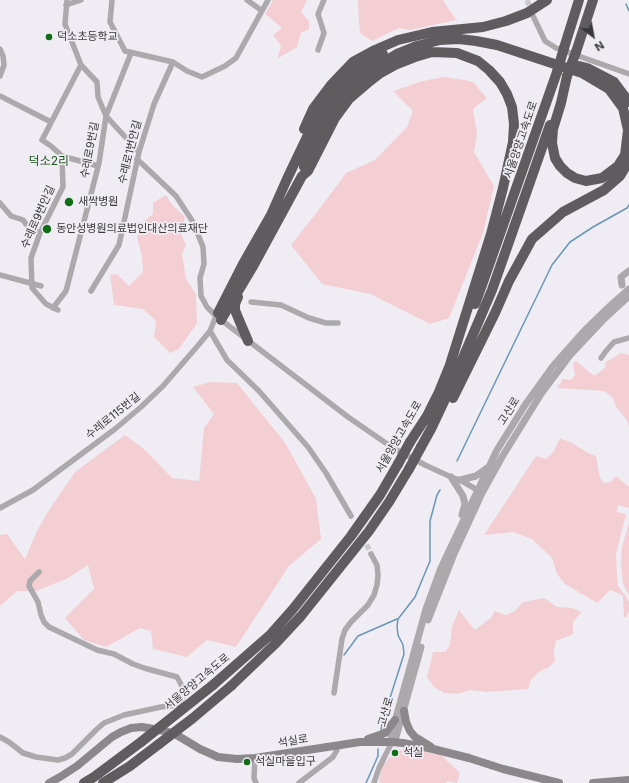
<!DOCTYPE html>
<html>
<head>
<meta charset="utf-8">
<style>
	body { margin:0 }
	#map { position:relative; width:629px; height:783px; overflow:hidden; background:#efedf3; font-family:Inter,sans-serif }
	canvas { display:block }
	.north { position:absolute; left:573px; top:16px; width:40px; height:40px; -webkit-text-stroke:3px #efedf3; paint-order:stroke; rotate:148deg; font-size:11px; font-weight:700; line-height:16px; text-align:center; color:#38373a }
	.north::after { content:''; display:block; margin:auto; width:14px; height:18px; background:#38373a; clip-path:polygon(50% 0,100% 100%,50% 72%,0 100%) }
</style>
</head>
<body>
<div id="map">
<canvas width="629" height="783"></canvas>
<div class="north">N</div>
</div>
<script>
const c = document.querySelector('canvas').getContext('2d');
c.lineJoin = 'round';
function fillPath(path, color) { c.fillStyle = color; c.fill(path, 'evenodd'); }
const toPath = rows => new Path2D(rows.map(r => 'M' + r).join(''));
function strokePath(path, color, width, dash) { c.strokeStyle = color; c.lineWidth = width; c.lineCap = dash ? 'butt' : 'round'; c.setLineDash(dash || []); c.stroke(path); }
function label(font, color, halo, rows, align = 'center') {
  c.font = font + ' Inter,"Noto Sans KR",sans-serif'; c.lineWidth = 3.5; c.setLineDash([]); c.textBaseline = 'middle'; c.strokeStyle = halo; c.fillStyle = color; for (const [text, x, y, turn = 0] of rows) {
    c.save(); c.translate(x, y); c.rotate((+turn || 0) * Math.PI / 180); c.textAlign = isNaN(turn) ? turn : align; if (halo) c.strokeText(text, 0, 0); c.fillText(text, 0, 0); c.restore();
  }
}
fillPath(toPath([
	[273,0,307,0,301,12,309,21,309,29,301,33,297,47,277,59,281,46,273,35,282,28,265,14],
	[359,0,443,0,456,20,410,30,399,28,372,41,360,33,359,23,358,2],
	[443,77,465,80,473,82,487,98,473,109,477,133,474,152,494,186,483,233,449,318,430,324,370,294,322,284,291,245,324,203,346,173,375,160,407,127,413,111,393,91,423,81],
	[166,195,173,206,185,217,181,234,186,245,182,254,186,279,196,294,197,323,179,349,170,353,154,337,156,321,143,309,114,305,110,275,117,274,129,286,143,272,142,256,137,237,143,222,153,214,153,203],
	[621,353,629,355,629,427,627,420,616,407,613,398,604,391,557,388,563,379,571,380,575,375,573,363,576,361,594,376,605,368,606,362],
	[210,382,237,383,286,444,316,499,321,539,289,566,236,647,207,640,187,657,153,649,151,631,140,628,106,647,84,640,65,618,94,589,88,565,66,579,36,591,17,591,0,606,0,535,7,534,25,559,37,531,49,510,75,472,125,435,144,449,172,478,199,481,204,428,214,414,193,387],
	[560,438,572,443,588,453,596,456,600,478,604,483,611,482,616,476,629,487,629,508,618,505,617,512,626,514,616,554,617,575,618,586,625,595,629,602,629,612,626,617,624,617,623,596,618,593,610,590,597,603,565,584,557,574,552,558,532,539,513,532,484,535,536,456,546,459,554,451],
	[629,523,629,595,623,584,621,564,622,547],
	[544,598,557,607,572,608,581,612,573,622,573,634,556,641,554,649,555,661,549,667,539,672,531,680,528,689,487,692,470,690,458,694,444,693,434,687,427,677,433,652,445,652,450,645,452,626,459,610,475,630,492,617,494,611,506,615,515,611,523,602],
	[402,749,440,754,460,773,457,783,447,781,446,783,381,783,379,782,382,767,389,758]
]), '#f3cfd3');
strokePath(toPath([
	[626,4,629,11],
	[457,461,552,265,570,242,593,227,627,208,629,205],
	[344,655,358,636,397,619],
	[381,730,382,723,404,654,403,645,398,635,397,626,398,619,415,597,430,561,430,521,437,495,440,490],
	[366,783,378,756,378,749]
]), '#6a96b6', 1.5);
strokePath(toPath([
	[527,0,532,13],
	[363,537,371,554]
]), '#cac9ce', 5.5, [5.5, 3]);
strokePath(toPath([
	[112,0,110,22,125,51,173,62,187,71,202,77,225,66,236,58,268,0],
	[247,0,261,10],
	[66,5,81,0],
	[533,16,545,41,556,48,629,74],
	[0,49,3,56,4,65,0,76],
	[318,50,324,33,318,14,324,0],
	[131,53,106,116,139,152],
	[0,96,51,122],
	[62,156,98,166],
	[137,159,176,196,193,222,203,247,204,264,200,278,201,296,207,307,216,316,348,417,393,448,425,465,451,477,460,480,481,492],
	[0,203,11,216,23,220,29,228,40,233],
	[0,275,41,286],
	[91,291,119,245,139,152,154,104,173,62],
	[251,302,281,305,309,318,326,323,338,323],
	[53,308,66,291,99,163,106,116,98,97,97,82,81,65,65,24,67,0],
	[58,310,46,304,32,288,31,258,40,233,63,187,62,156,51,146,42,140,81,65],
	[210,331,227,360,259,391,308,447,326,473,351,516],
	[601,358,606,351,614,342,629,338],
	[0,508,33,490,115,429,141,407,163,386,201,342,210,331,216,316],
	[39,572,30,581,29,586,38,602,41,615,44,622,49,627,97,650,114,654,133,664,144,668,177,677,183,688,184,693,182,699,178,705],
	[334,693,342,639,345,630,351,622,368,605,374,595,377,585,378,575,377,565,371,554],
	[0,737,9,742,23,753,36,757,58,760,65,758,72,754,96,730,104,723,124,715,161,707,178,705,178,708],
	[255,758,254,778,256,783],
	[299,783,333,757,337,750,337,745],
	[374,783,379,768,392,742]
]), '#aba9ab', 5.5);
strokePath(toPath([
	[622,285,621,277,629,271],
	[451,477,463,496,465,504,462,515],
	[460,480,476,476,487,468],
	[428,620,454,554,482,493,502,457,541,394,571,354,603,320,629,296],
	[392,742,391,736,409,671,426,609,441,568,497,450,525,405,553,366,584,331,612,304,629,289],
	[392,742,396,737,421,647]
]), '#aba9ab', 7);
strokePath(toPath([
	[404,711,406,722,410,731,415,737,431,747],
	[368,739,385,733,395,720],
	[49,783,60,777,77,766,112,737,121,732,131,728,142,727,165,731,175,734,200,749,218,757,237,759,255,758,360,742,392,742,403,743,433,749,469,758,503,769,559,783],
	[593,783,629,780]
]), '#8b878a', 8);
strokePath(toPath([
	[564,48,579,0],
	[576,52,593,0],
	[579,66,587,68,614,82,629,102],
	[304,129,313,109,331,85,353,62,375,50,398,40,432,32,483,27,506,21,527,13,547,0],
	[304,167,316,134,327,113,341,96,360,78,377,66,397,54,417,46,440,40,459,39,476,41,497,45,582,73,609,89,623,108,628,130,625,155,618,166,602,178,586,181,575,178,567,173,560,166,555,158,552,143,553,129,561,103,567,76],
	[238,297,235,304,235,310,239,320,248,341],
	[475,304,482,285,557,72],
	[218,313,243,264,271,215,287,179,318,114,326,101,336,89,353,74,369,62,383,54],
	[221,320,252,268,302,176,308,171,335,118,349,99,370,81,379,74,397,64,415,57,432,52,457,53,478,61,489,70,500,82,507,94,512,107,514,124,513,142,503,188,491,234,448,371],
	[453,398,495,313,509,281,532,239,563,212,604,190,620,176,629,161],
	[410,442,427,416,439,392,450,365],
	[421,447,431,429,447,395,492,290,550,125],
	[213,685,270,635,293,609,351,536,380,495,398,464],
	[231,686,274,645,301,616,369,531,389,502,409,469],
	[84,783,94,777,141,742],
	[103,783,130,766,159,744]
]), '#605b5f', 10);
strokePath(toPath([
	[557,72,564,48],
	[567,76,576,52],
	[398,464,410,442],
	[409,469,421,447],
	[141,742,213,685],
	[159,744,193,718,231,686]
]), '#605b5f', 10);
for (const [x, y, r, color] of [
	[49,37,4,"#116c16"],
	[69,202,5,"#116c16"],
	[47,229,5,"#116c16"],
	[395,753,4,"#116c16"],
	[247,762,4,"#116c16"]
]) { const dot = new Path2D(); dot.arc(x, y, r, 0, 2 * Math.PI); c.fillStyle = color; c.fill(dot); strokePath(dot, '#efedf3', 1.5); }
label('11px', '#38373a', '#efedf3', [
	["덕소초등학교",57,37],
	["새싹병원",78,202],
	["동안성병원의료법인대산의료재단",56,229],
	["석실",403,753],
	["석실마을입구",255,762]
], 'left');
label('11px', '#38373a', '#efedf3', [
	["서울양양고속도로",521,140,-71],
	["수레로9번길",90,150,-79],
	["수레로1번안길",130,152,-76],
	["수레로9번안길",38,217,-66],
	["고산로",509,411,-58],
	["수레로115번길",113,416,-39],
	["서울양양고속도로",399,437,-60],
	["서울양양고속도로",197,682,-40],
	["고산로",386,712,-74],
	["석실로",293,741,-9]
]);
label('12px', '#1d521d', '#efedf3', [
	["덕소2리",49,161]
]);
</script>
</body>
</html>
